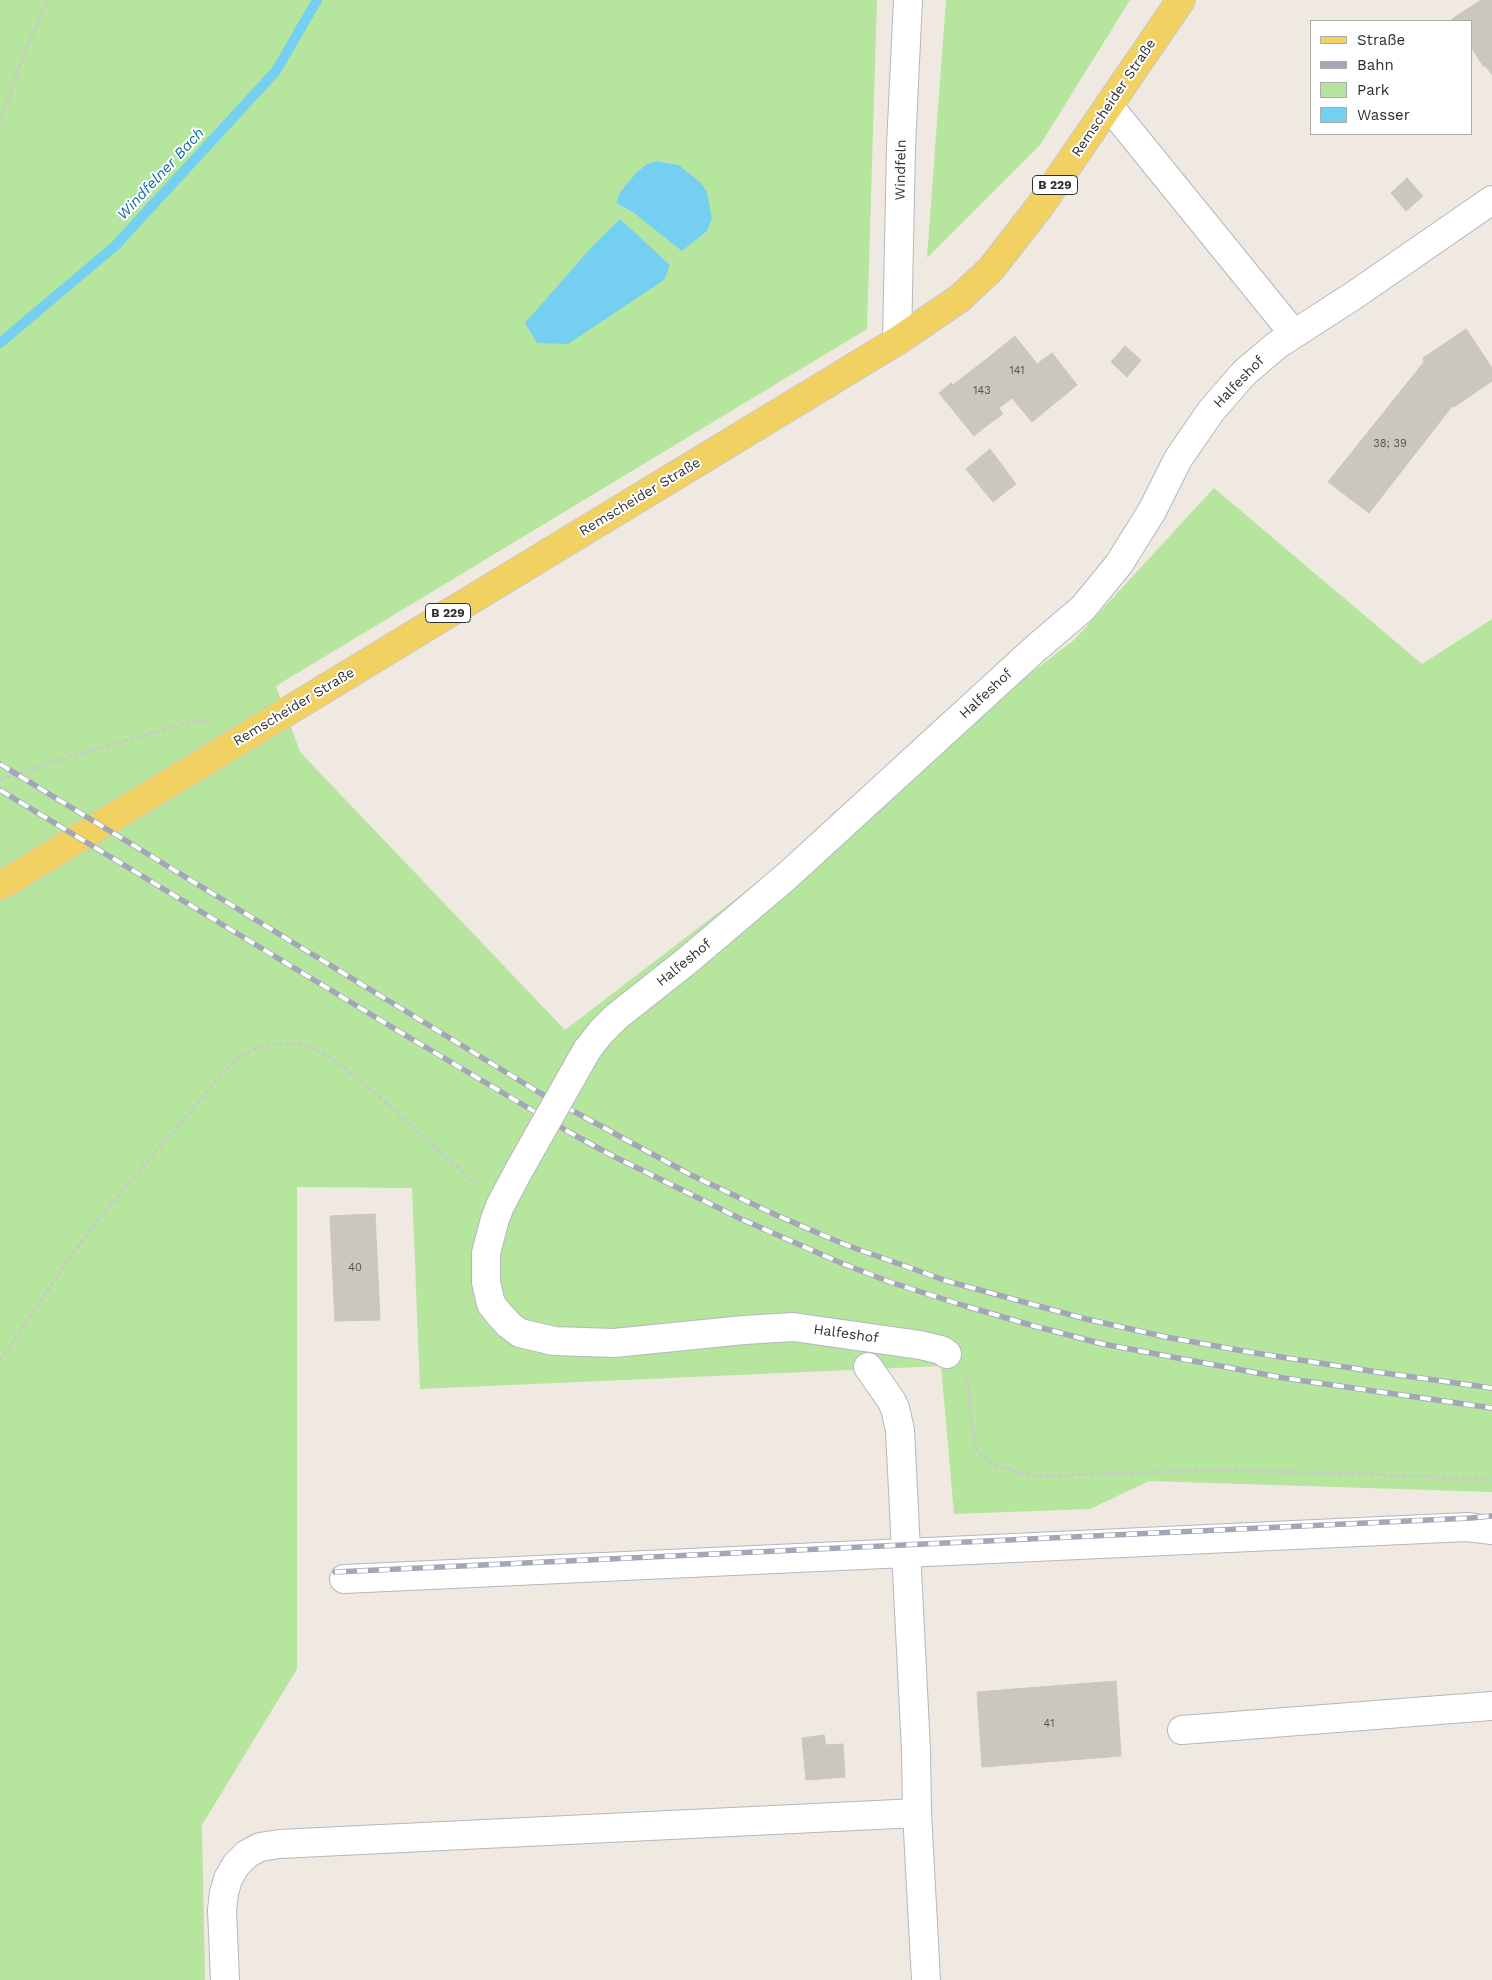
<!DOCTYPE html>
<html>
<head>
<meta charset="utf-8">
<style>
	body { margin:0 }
	#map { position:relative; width:1492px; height:1980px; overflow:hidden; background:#efe9e1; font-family:"Work Sans",sans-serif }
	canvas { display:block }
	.legend { position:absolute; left:1310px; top:20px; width:162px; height:115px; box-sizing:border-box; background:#fff; border:1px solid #ababab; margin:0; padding:6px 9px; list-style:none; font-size:15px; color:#2e2e2e }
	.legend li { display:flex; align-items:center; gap:10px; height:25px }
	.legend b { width:25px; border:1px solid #ababab }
</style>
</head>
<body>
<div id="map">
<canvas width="1492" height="1980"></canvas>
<ul class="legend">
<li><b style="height:6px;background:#f2d163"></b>Straße</li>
<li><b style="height:6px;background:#a3a6b8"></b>Bahn</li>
<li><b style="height:14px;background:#b6e59e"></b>Park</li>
<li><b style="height:14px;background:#75cff0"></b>Wasser</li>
</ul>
</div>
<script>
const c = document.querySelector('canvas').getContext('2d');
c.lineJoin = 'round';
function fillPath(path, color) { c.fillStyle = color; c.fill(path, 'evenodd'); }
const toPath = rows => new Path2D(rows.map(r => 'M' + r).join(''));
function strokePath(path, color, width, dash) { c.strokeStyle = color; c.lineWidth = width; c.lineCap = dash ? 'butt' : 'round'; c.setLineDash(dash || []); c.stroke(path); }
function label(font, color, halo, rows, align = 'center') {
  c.font = font + ' "Work Sans",sans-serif'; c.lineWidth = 4; c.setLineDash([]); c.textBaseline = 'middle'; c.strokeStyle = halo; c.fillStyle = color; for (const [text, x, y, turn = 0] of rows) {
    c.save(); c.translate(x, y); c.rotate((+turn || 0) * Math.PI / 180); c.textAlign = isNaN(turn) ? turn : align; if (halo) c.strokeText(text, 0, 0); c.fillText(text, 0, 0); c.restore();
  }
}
fillPath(toPath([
	[0,0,877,0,867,329,276,686,300,752,565,1030,1074,640,1214,488,1422,664,1492,619,1492,1492,1149,1481,1090,1509,954,1514,941,1366,420,1389,412,1188,297,1187,297,1669,202,1825,205,1980,0,1980],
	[657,161,679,165,700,182,634,213,616,203,637,172,647,164],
	[946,0,1130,0,1040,145,927,258]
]), '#b6e59e');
fillPath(toPath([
	[657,161,679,165,700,182,707,192,712,219,707,231,682,251,634,213,616,203,620,192,637,172,647,164],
	[620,219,670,265,664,280,568,344,537,343,525,323,590,249]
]), '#75cff0');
strokePath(toPath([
	[0,343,115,246,276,71,317,0]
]), '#75cff0', 10);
const building = toPath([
	[1481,0,1492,0,1492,75,1485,65,1484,67,1471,47,1471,21,1454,21,1452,19,1481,0],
	[1407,178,1423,196,1406,211,1391,193,1407,178],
	[1466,329,1492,368,1492,381,1454,407,1453,405,1369,513,1328,482,1424,362,1423,358,1466,329],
	[1015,336,1048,378,1030,392,1025,387,1012,398,984,361,1015,336],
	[1125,346,1141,360,1127,377,1111,362,1125,346],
	[1052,353,1077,385,1032,422,1012,398,1025,387,1030,392,1048,378,1037,364,1052,353],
	[984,361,1012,398,999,408,1003,414,985,427,953,385,984,361],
	[951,383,985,427,974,436,939,393,951,383],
	[990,449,1016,484,993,502,966,469,990,449],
	[375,1214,380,1320,335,1321,330,1216,375,1214],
	[1116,1681,1121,1756,982,1767,977,1692,1116,1681],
	[824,1735,826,1745,843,1744,845,1777,806,1780,802,1738,824,1735]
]);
fillPath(building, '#cbc7bf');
strokePath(building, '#cbc5ba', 1);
const minor = toPath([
	[1109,106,1294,334],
	[897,341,901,146,908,0],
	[587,1050,601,1032,616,1017,688,960,787,876,1036,648,1083,608,1119,564,1152,511,1178,459,1211,411,1244,373,1277,345,1353,296,1492,200],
	[519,1170,500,1206,495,1219,486,1253,486,1282,491,1304,499,1314,509,1325,520,1333,554,1341,614,1343,744,1330,793,1327,920,1345,941,1350,947,1354],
	[868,1367,891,1400,895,1408,900,1430,916,1750,917,1813,926,1980],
	[344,1579,1467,1527,1492,1530],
	[1182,1730,1492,1706],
	[225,1980,222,1910,224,1893,228,1879,236,1865,247,1854,260,1847,279,1844,917,1813]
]);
const major = toPath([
	[0,886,897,341,960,298,991,269,1040,206,1181,0]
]);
strokePath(minor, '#b4b7c1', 30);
strokePath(major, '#c9c9c9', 30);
strokePath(toPath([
	[0,123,23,56,48,0],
	[0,780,65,758,187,723,211,720],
	[0,1361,71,1256,102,1215,225,1071,240,1057,251,1051,267,1045,298,1044,315,1049,332,1058,374,1092,477,1185],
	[966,1377,969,1387,971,1422,976,1449,987,1460,995,1465,1024,1474,1041,1476,1221,1470,1363,1474,1492,1480]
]), '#c9c9c9', 3, [4, 2.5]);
strokePath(minor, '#fff', 28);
strokePath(major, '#f2d163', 28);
const rail = toPath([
	[0,764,540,1093,689,1174,776,1215,846,1245,947,1281,1086,1319,1166,1337,1249,1352,1377,1372,1492,1388],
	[0,790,400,1032,569,1132,607,1153,741,1219,841,1263,890,1282,962,1305,1034,1326,1103,1344,1284,1378,1492,1408],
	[335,1572,1471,1518,1492,1516]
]);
strokePath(rail, '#a3a6b8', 5.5);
strokePath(rail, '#fff', 4, [11]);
const minorBridge = toPath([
	[519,1170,587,1050]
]);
strokePath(minorBridge, '#b4b7c1', 30, []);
strokePath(minorBridge, '#fff', 28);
label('11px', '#555452', null, [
	["141",1017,371],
	["143",982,391],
	["38; 39",1390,444],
	["40",355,1268],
	["41",1049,1724]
]);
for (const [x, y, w] of [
	[1055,185,45],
	[448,613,45]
]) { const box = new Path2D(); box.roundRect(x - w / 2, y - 9.5, w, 19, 4); c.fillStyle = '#fff'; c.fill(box); strokePath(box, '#2e2e2e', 1); }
label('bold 12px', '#2e2e2e', null, [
	["B 229",1055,185],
	["B 229",448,613]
]);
label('14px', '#2e2e2e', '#fff', [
	["Remscheider Straße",1114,98,-56],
	["Windfeln",901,170,-89],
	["Halfeshof",1239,382,-46],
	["Remscheider Straße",640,497,-31],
	["Halfeshof",986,694,-43],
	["Remscheider Straße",294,707,-31],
	["Halfeshof",684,963,-39],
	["Halfeshof",846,1334,8]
]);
label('italic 15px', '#0d6fa3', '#fff', [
	["Windfelner Bach",161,174,-47]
]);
</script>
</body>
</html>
